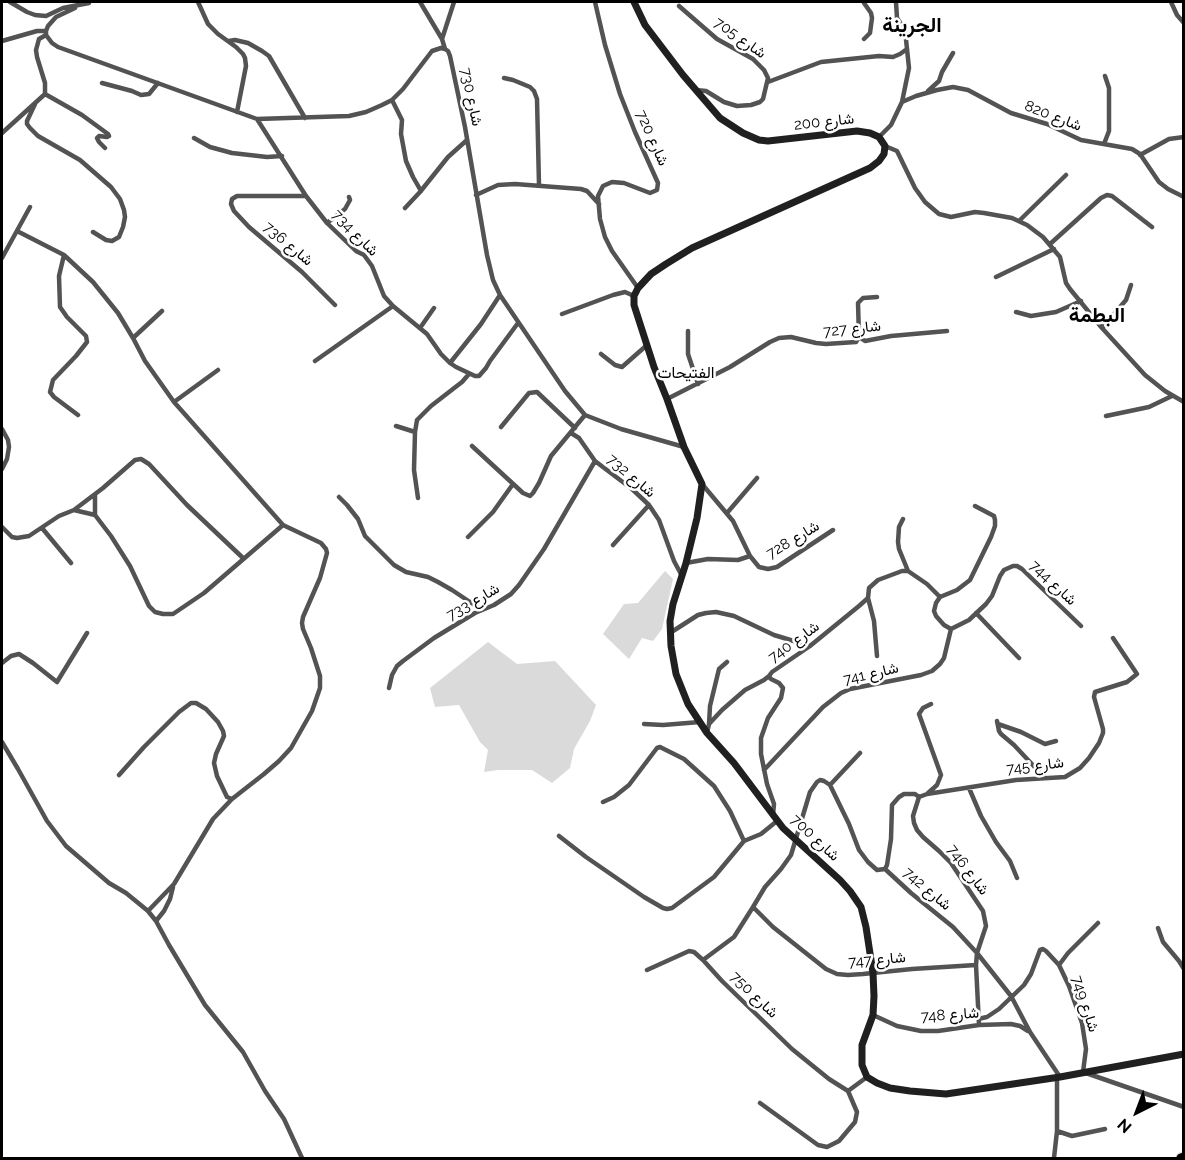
<!DOCTYPE html>
<html>
<head>
<meta charset="utf-8">
<style>
	body { margin:0 }
	#map { position:relative; width:1185px; height:1160px; overflow:hidden; background:#fff; font-family:Raleway,sans-serif }
	canvas { display:block }
	.frame { position:absolute; inset:0; border:3px solid #000; pointer-events:none }
	.north { position:absolute; left:1107px; top:1082px; width:60px; height:60px; -webkit-text-stroke:4px #fff; paint-order:stroke; rotate:222deg; font-size:16px; font-weight:700; line-height:24px; text-align:center; color:#000 }
	.north::after { content:''; display:block; margin:auto; width:21px; height:27px; background:#000; clip-path:polygon(50% 0,100% 100%,50% 72%,0 100%) }
</style>
</head>
<body>
<div id="map">
<canvas width="1185" height="1160"></canvas>
<div class="frame"></div>
<div class="north">N</div>
</div>
<script>
const c = document.querySelector('canvas').getContext('2d');
c.lineJoin = 'round';
function fillPath(path, color) { c.fillStyle = color; c.fill(path, 'evenodd'); }
const toPath = rows => new Path2D(rows.map(r => 'M' + r).join(''));
function strokePath(path, color, width, dash) { c.strokeStyle = color; c.lineWidth = width; c.lineCap = dash ? 'butt' : 'round'; c.setLineDash(dash || []); c.stroke(path); }
function label(font, color, halo, rows, align = 'center') {
  c.font = font + ' Raleway,Vazirmatn,sans-serif'; c.lineWidth = 5; c.setLineDash([]); c.textBaseline = 'middle'; c.strokeStyle = halo; c.fillStyle = color; for (const [text, x, y, turn = 0] of rows) {
    c.save(); c.translate(x, y); c.rotate((+turn || 0) * Math.PI / 180); c.textAlign = isNaN(turn) ? turn : align; if (halo) c.strokeText(text, 0, 0); c.fillText(text, 0, 0); c.restore();
  }
}
fillPath(toPath([
	[665,571,673,579,662,629,653,641,642,638,629,659,603,634,624,604,638,603],
	[488,642,517,664,555,661,596,705,590,721,574,749,570,768,552,783,532,770,498,770,484,772,488,750,480,742,459,705,435,707,430,688]
]), '#dadada');
const motorway = toPath([
	[1181,1158,1184,1157]
]);
strokePath(motorway, '#dbdbdb', 11);
strokePath(toPath([
	[10,2,27,12,35,15,46,16,63,8,89,3],
	[198,2,208,24,218,34,236,47,243,54,245,58,246,66,237,112],
	[420,2,442,39],
	[454,2,442,39,445,49,448,51,450,56,465,127,487,255,493,280,500,295,565,391,585,415,621,429,684,447],
	[595,2,605,45,620,94,635,132,658,183,657,190,650,193,624,183,612,182,603,186,598,196,600,219,605,237,612,251,638,288],
	[1171,2,1177,15,1184,23],
	[679,6,717,39,753,59,764,70,768,78,763,99,760,102,751,105,737,106,724,102,706,91,696,90],
	[46,35,52,43,58,47,257,119,349,116,366,112,382,105,392,100,403,89,432,51,441,48,445,49],
	[46,35,46,31,48,26,56,17,75,8],
	[864,39,870,33,872,18,871,13,864,3,865,2],
	[2,41,37,31,46,31],
	[229,41,235,40,248,43,262,51,269,56,305,118],
	[504,78,513,80,530,87,534,91,537,99,539,185],
	[768,82,821,62,879,56,893,57,900,54,907,49],
	[102,83,132,91,141,95,149,94,158,83],
	[928,91,939,81,942,72,953,53],
	[45,94,82,115,108,134,109,136,107,137,99,136,97,138,99,142,105,148],
	[392,100,402,120,401,134,406,161,413,177,421,191],
	[902,102,916,96,937,90,953,87,968,90,1011,113,1047,124,1081,140,1132,149,1140,154,1159,182,1168,189,1184,197],
	[35,104,27,121,27,124,30,128,38,136,80,160,111,187,120,199,124,210,125,217,123,227,119,237,112,241,106,240,93,232],
	[257,119,306,196,327,223,356,251,364,255,372,266,384,296,393,306,427,334,441,354,450,363,456,367,475,376,479,376,486,368,490,361,518,323],
	[2,133,45,94,45,83,37,57,36,50,39,39,46,35],
	[879,137,891,125,902,102,909,68,905,30,897,18,896,2],
	[194,138,210,147,232,153,267,157,282,156],
	[1104,144,1109,131,1109,88,1105,76],
	[885,146,897,151,915,188,925,202,939,214,951,217,975,212,984,213,1012,218,1027,225,1043,237,1060,257,1066,283,1070,289,1102,328,1145,375,1165,391,1184,402],
	[1140,155,1169,139,1184,137],
	[476,195,498,185,515,184,581,189,587,191,599,204],
	[306,196,237,196,232,199,231,204,234,211,249,227,302,272,335,305],
	[405,208,420,192,448,157,467,140],
	[1020,220,1066,175],
	[327,223,345,209,350,200,349,197],
	[17,231,64,255,93,282,118,313,133,338,145,361,174,402,283,525,321,543,326,549,327,553,320,578,303,617,302,623,303,629,311,648,320,676,320,688,312,711,291,748,279,761,264,774,232,799,213,819,174,884,148,911],
	[1050,244,1101,198,1107,195,1112,196,1152,227],
	[64,255,59,276,60,307,67,317,86,336,87,342,76,356,53,380,50,392,54,397,78,415],
	[2,258,30,207],
	[996,277,1054,249],
	[1016,312,1031,316,1056,312,1081,301],
	[562,314,613,295,625,292,634,296],
	[420,328,434,308],
	[1102,328,1126,300,1131,285],
	[688,331,688,354,698,384],
	[859,337,858,303,863,298,877,297],
	[133,338,162,311],
	[601,354,615,365,622,367,647,345],
	[315,361,393,306],
	[450,363,481,324,500,295],
	[667,399,730,367,770,342,779,338,791,337,816,343,826,344,856,342,859,337,865,341,891,336,947,331],
	[174,402,218,370],
	[1106,416,1149,407,1172,396],
	[396,426,415,432],
	[501,427,529,393,537,392,575,428],
	[2,429,8,440,9,447,7,459,2,469],
	[571,433,579,438,595,461,632,489,649,505,659,520,674,561,682,576],
	[472,446,523,493,530,496,533,493,539,483,551,456,585,415],
	[702,484,733,521,750,556,759,567,768,569,777,567,833,530],
	[339,497,347,505,358,519,365,536,394,565,406,572,428,577,438,582,452,590,482,610],
	[418,498,414,470,415,432,417,420,431,406,462,382,469,374],
	[74,510,95,515,111,536,130,566,149,606,155,612,163,614,173,614,204,593,283,525],
	[727,513,757,478],
	[95,515,95,495],
	[2,527,12,537,17,538,29,536,59,516,74,510,103,488,135,460,141,459,149,464,187,505,243,558],
	[42,528,71,563],
	[468,537,493,512,513,484],
	[613,545,649,505],
	[686,563,708,559,738,560,750,556],
	[908,571,927,584,940,597],
	[868,598,874,621,877,656],
	[976,613,1019,658],
	[951,629,969,620,986,604,992,596,1000,576,1004,570,1013,566,1017,566,1022,569,1081,626],
	[951,629,944,625,936,616,934,611,936,603,940,597,957,590,970,580,991,537,995,526,995,520,994,516,975,506],
	[670,633,698,615,706,613,716,612,734,616,774,635,810,646],
	[2,663,11,656,19,654,33,663,57,682,87,633],
	[389,688,392,675,397,666,403,661,434,638,475,613,494,605,511,594,519,585,544,549,595,461],
	[931,704,923,708,919,714,941,775,937,785,927,794,919,797,913,816,914,823,917,830,923,837,939,851,951,863,983,911,986,926,977,953,976,965],
	[997,721,999,731,1001,734,1014,745,1044,777],
	[644,724,663,725,700,722],
	[709,724,710,706,719,669,727,662],
	[998,724,1021,732,1045,744,1056,741],
	[707,733,709,724,722,710,745,690,764,680,769,676],
	[2,742,18,769,47,821,66,846,109,883,126,893,148,911,156,921,169,945,205,1005,243,1052,265,1091,284,1119,302,1158],
	[764,770,823,707,841,693,850,689,921,675,932,671,940,664,944,658,951,629],
	[119,775,144,747,179,712,191,703,196,703,206,709,218,722,223,731,224,736,216,754,214,763,217,776,227,797,232,799],
	[830,785,860,753],
	[969,788,981,816,996,842,1010,861,1017,878],
	[927,794,1016,780,1065,777,1080,768,1089,758,1099,743,1103,733,1103,729,1094,697,1095,692,1127,682,1137,674,1113,638],
	[603,802,614,797,629,785,657,748,660,747,684,759,714,786,730,811,744,841],
	[773,815,774,804,767,784,761,754,761,738,768,718,781,698,783,688,779,683,771,679,769,676,772,672,810,646,859,606,868,598,869,588,878,580,902,571,908,571,899,549,898,542,899,527,903,519],
	[559,836,586,857,644,897,663,908,667,909,672,908,714,877,744,841,761,834,777,821],
	[885,869,887,865,891,839,892,805,899,797,904,794,915,794,919,797],
	[753,907,734,937,703,960,722,981,792,1049,829,1079,848,1091,867,1077],
	[156,921,164,911,170,899,173,887],
	[1098,923,1068,953,1059,965,1069,986,1082,1023,1086,1049,1083,1072,1184,1107],
	[1158,928,1163,942,1179,961,1184,969],
	[647,970,689,951,694,952,703,960],
	[873,1015,897,1026,921,1031,938,1031,979,1025,1011,1024,1020,1026,1028,1031],
	[978,1019,987,1017,999,1009,1024,985,1031,974,1040,950,1043,949,1046,951,1059,965],
	[979,1025,976,965,912,969,863,974,848,975,837,974,826,969,773,927,753,907,765,887,781,869,791,855,810,792,817,782,820,780,824,781,830,785,849,824,859,850,868,862,877,870,885,869,911,893,953,927,977,953,1011,996,1030,1032,1060,1077],
	[760,1103,818,1145,827,1147,839,1141,855,1122,857,1112,848,1091],
	[1057,1131,1072,1136,1105,1129],
	[1054,1158,1057,1131,1057,1077]
]), '#535353', 4.5);
strokePath(toPath([
	[634,2,645,25,683,75,720,118,743,133,759,140,768,141,857,131,870,133,879,137,885,146,884,154,879,161,870,168,692,248,666,264,651,274,638,288,634,296,634,305,654,367,667,399,684,447,702,484,697,518,686,563,673,604,670,621,671,646,676,674,688,704,707,733,734,763,783,828,840,880,850,891,861,907,866,927,873,973,874,996,873,1015,862,1045,862,1065,867,1077,877,1083,890,1088,910,1091,946,1094,1060,1077,1184,1054]
]), '#202020', 7);
strokePath(motorway, '#000', 9);
label('15px', '#000', '#fff', [
	["شارع 705",740,38,35],
	["شارع 730",471,97,78],
	["شارع 820",1053,116,21],
	["شارع 200",824,122,-6],
	["شارع 720",652,138,66],
	["شارع 734",355,233,45],
	["شارع 736",288,244,40],
	["شارع 727",852,329,-6],
	["شارع 732",631,476,40],
	["شارع 728",793,540,-31],
	["شارع 744",1053,583,43],
	["شارع 733",473,602,-30],
	["شارع 740",794,642,-36],
	["شارع 741",871,674,-13],
	["شارع 745",1035,766,-7],
	["شارع 700",815,838,43],
	["شارع 746",968,870,53],
	["شارع 742",927,889,40],
	["شارع 747",877,960,-5],
	["شارع 750",754,995,44],
	["شارع 749",1085,1004,72],
	["شارع 748",950,1015,-4]
]);
label('16px', '#000', '#fff', [
	["الفتيحات",686,373]
]);
label('bold 21px', '#000', '#fff', [
	["الجرينة",912,26],
	["البطمة",1097,316]
]);
</script>
</body>
</html>
